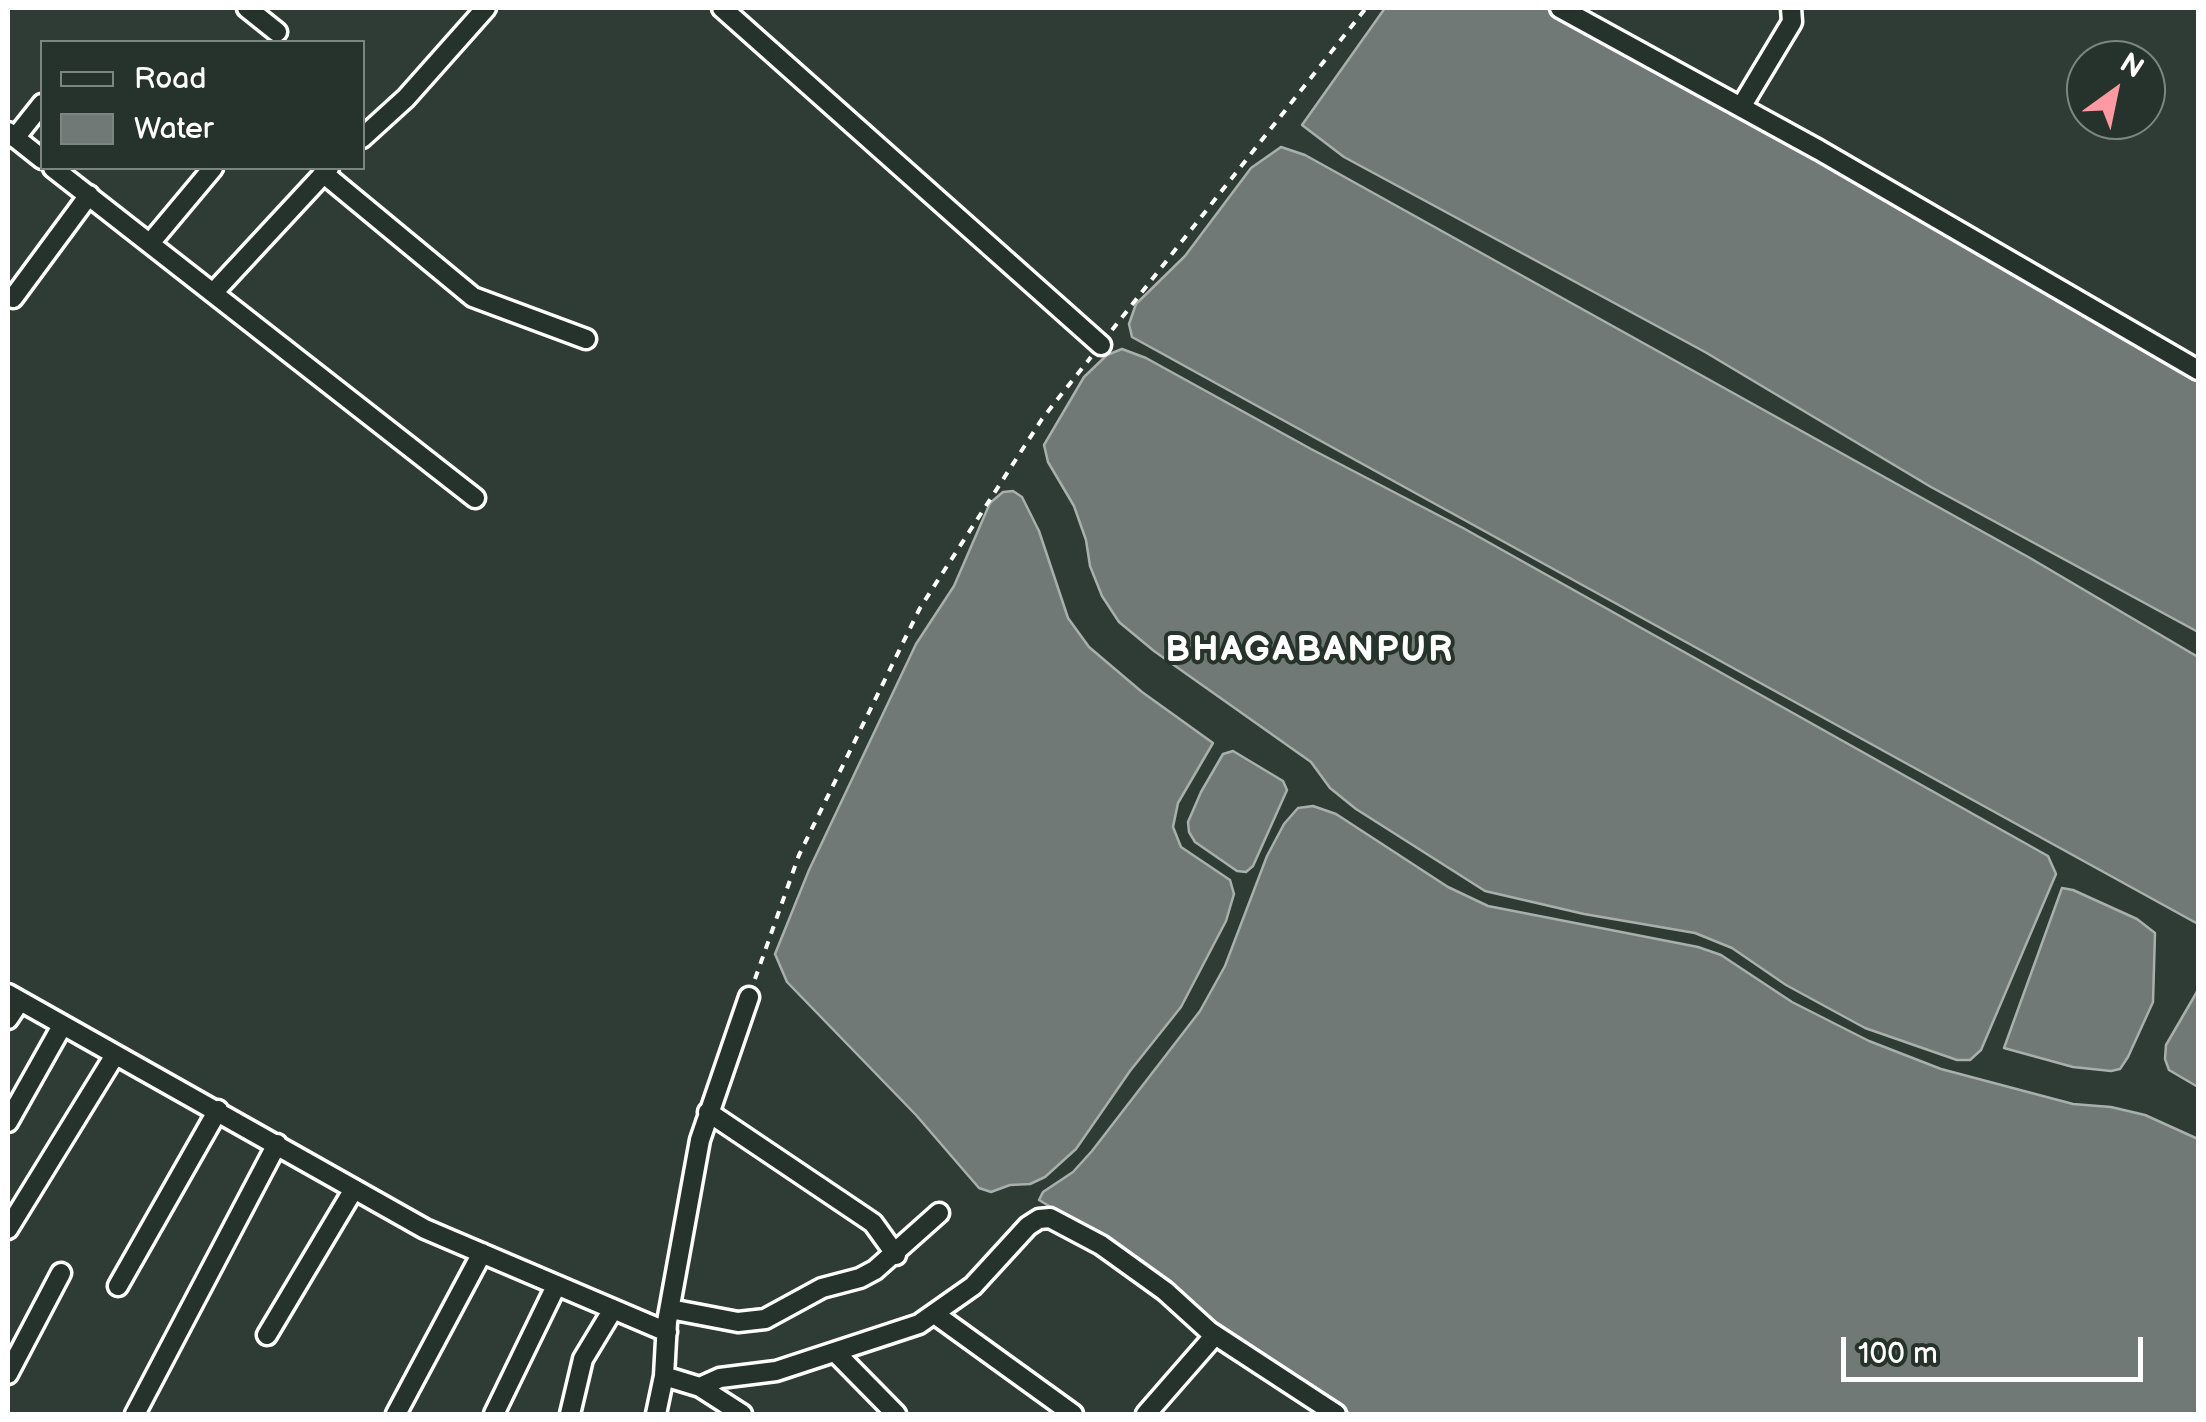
<!DOCTYPE html>
<html>
<head>
<meta charset="utf-8">
<style>
	body { margin:0 }
	#map { position:relative; width:2206px; height:1422px; overflow:hidden; background:#2f3b35; font-family:"Balsamiq Sans",sans-serif }
	canvas { display:block }
	.frame { position:absolute; inset:0; border:10px solid #fff; pointer-events:none }
	.legend { position:absolute; left:40px; top:40px; width:325px; height:130px; box-sizing:border-box; background:#26332d; border:2px solid #7d8581; margin:0; padding:12px 18px; list-style:none; font-size:30px; color:#fff }
	.legend li { display:flex; align-items:center; gap:20px; height:50px }
	.legend b { width:50px; border:2px solid #7d8581 }
	.north { position:absolute; left:2066px; top:40px; width:100px; height:100px; box-sizing:border-box; background:#26332d; border:2px solid #7d8581; border-radius:50%; rotate:33deg; font-size:28px; font-weight:700; line-height:40px; text-align:center; color:#fff }
	.north::after { content:''; display:block; margin:auto; width:35px; height:45px; background:#ff9aa2; clip-path:polygon(50% 0,100% 100%,50% 72%,0 100%) }
	.scale { position:absolute; left:1841px; top:1337px; width:302px; height:45px; box-sizing:border-box; border:5px solid #fff; border-top:0; padding-left:12px; font-size:30px; line-height:35px; white-space:nowrap; color:#fff; -webkit-text-stroke:8px #26332d; paint-order:stroke }
</style>
</head>
<body>
<div id="map">
<canvas width="2206" height="1422"></canvas>
<div class="frame"></div>
<ul class="legend">
<li><b style="height:12px;background:#26332d"></b>Road</li>
<li><b style="height:28px;background:#707975"></b>Water</li>
</ul>
<div class="north">N</div>
<div class="scale">100 m</div>
</div>
<script>
const c = document.querySelector('canvas').getContext('2d');
c.lineJoin = 'round';
function fillPath(path, color) { c.fillStyle = color; c.fill(path, 'evenodd'); }
const toPath = rows => new Path2D(rows.map(r => 'M' + r).join(''));
function strokePath(path, color, width, dash) { c.strokeStyle = color; c.lineWidth = width; c.lineCap = dash ? 'butt' : 'round'; c.setLineDash(dash || []); c.stroke(path); }
function label(font, color, halo, rows, align = 'center') {
  c.font = font + ' "Balsamiq Sans",sans-serif'; c.lineWidth = 8; c.setLineDash([]); c.textBaseline = 'middle'; c.strokeStyle = halo; c.fillStyle = color; for (const [text, x, y, turn = 0] of rows) {
    c.save(); c.translate(x, y); c.rotate((+turn || 0) * Math.PI / 180); c.textAlign = isNaN(turn) ? turn : align; if (halo) c.strokeText(text, 0, 0); c.fillText(text, 0, 0); c.restore();
  }
}
const water = toPath([
	[1385,8,1546,8,1777,132,2198,370,2198,632,1931,487,1705,352,1344,157,1302,125,1385,8],
	[1281,147,1305,155,2030,558,2198,657,2198,924,1132,337,1129,324,1136,304,1185,256,1251,168,1281,147],
	[1122,349,1146,358,1311,449,1463,528,2048,856,2056,874,1981,1050,1970,1060,1957,1060,1865,1028,1786,985,1732,948,1695,933,1584,914,1485,891,1356,809,1330,788,1311,762,1154,651,1119,622,1102,596,1090,566,1086,540,1074,506,1048,462,1044,445,1084,377,1107,355,1122,349],
	[1013,491,1022,497,1039,531,1068,618,1089,647,1142,692,1213,743,1178,803,1173,827,1181,847,1230,880,1234,894,1226,921,1181,1007,1130,1071,1076,1149,1045,1177,1030,1184,1010,1185,991,1192,979,1188,916,1115,787,982,775,954,809,870,916,644,954,586,990,503,1003,492,1013,491],
	[1233,751,1283,781,1287,790,1253,866,1246,872,1237,871,1195,842,1189,832,1188,822,1201,792,1223,754,1233,751],
	[1313,806,1336,814,1448,887,1488,906,1698,947,1721,955,1792,1002,1869,1041,1941,1069,2073,1104,2111,1107,2145,1115,2198,1139,2198,1414,1351,1414,1218,1331,1087,1229,1039,1200,1043,1192,1073,1172,1092,1151,1200,1011,1225,966,1267,856,1284,824,1298,808,1313,806],
	[2062,888,2073,890,2137,919,2155,933,2153,1002,2128,1057,2120,1069,2111,1071,2073,1067,2004,1048,2062,888],
	[2198,990,2198,1087,2169,1070,2165,1059,2166,1045,2198,990]
]);
fillPath(water, '#707975');
strokePath(water, '#a9afac', 2.5);
const street = toPath([
	[247,8,277,32],
	[722,8,1101,345],
	[1560,8,1819,150,2198,370],
	[1741,107,1792,22,1791,8],
	[8,132,42,159],
	[15,138,42,104],
	[362,138,406,98,486,8],
	[53,168,475,498],
	[323,173,473,297,586,339],
	[151,242,213,168],
	[213,293,329,168],
	[13,298,89,195],
	[8,994,425,1229,667,1332],
	[8,1019,20,1001],
	[708,1112,873,1223,896,1255],
	[8,1122,62,1026],
	[8,1229,115,1055],
	[118,1286,218,1110],
	[670,1309,738,1322,765,1319,822,1288,860,1278,875,1270,939,1213],
	[936,1315,1073,1414],
	[267,1335,354,1189],
	[836,1353,896,1414],
	[8,1374,61,1273],
	[664,1376,700,1387,742,1414],
	[700,1387,720,1378,776,1371,919,1324,973,1286,1028,1226,1039,1219,1050,1218,1101,1245,1165,1291,1209,1331,1336,1414],
	[135,1414,277,1144],
	[396,1414,482,1253],
	[494,1414,556,1286],
	[570,1414,583,1359,612,1311],
	[656,1414,664,1376,667,1322,700,1140,749,997],
	[1146,1414,1215,1335]
]);
strokePath(street, '#fff', 25);
strokePath(toPath([
	[1112,330,1366,8],
	[755,979,799,855,920,608,1042,419,1091,357]
]), '#fff', 4, [8, 8]);
strokePath(street, '#26332d', 18);
c.letterSpacing = '2.5px';
label('bold 35px', '#fff', '#26332d', [
	["BHAGABANPUR",1310,652]
]);
c.letterSpacing = '0px';
</script>
</body>
</html>
